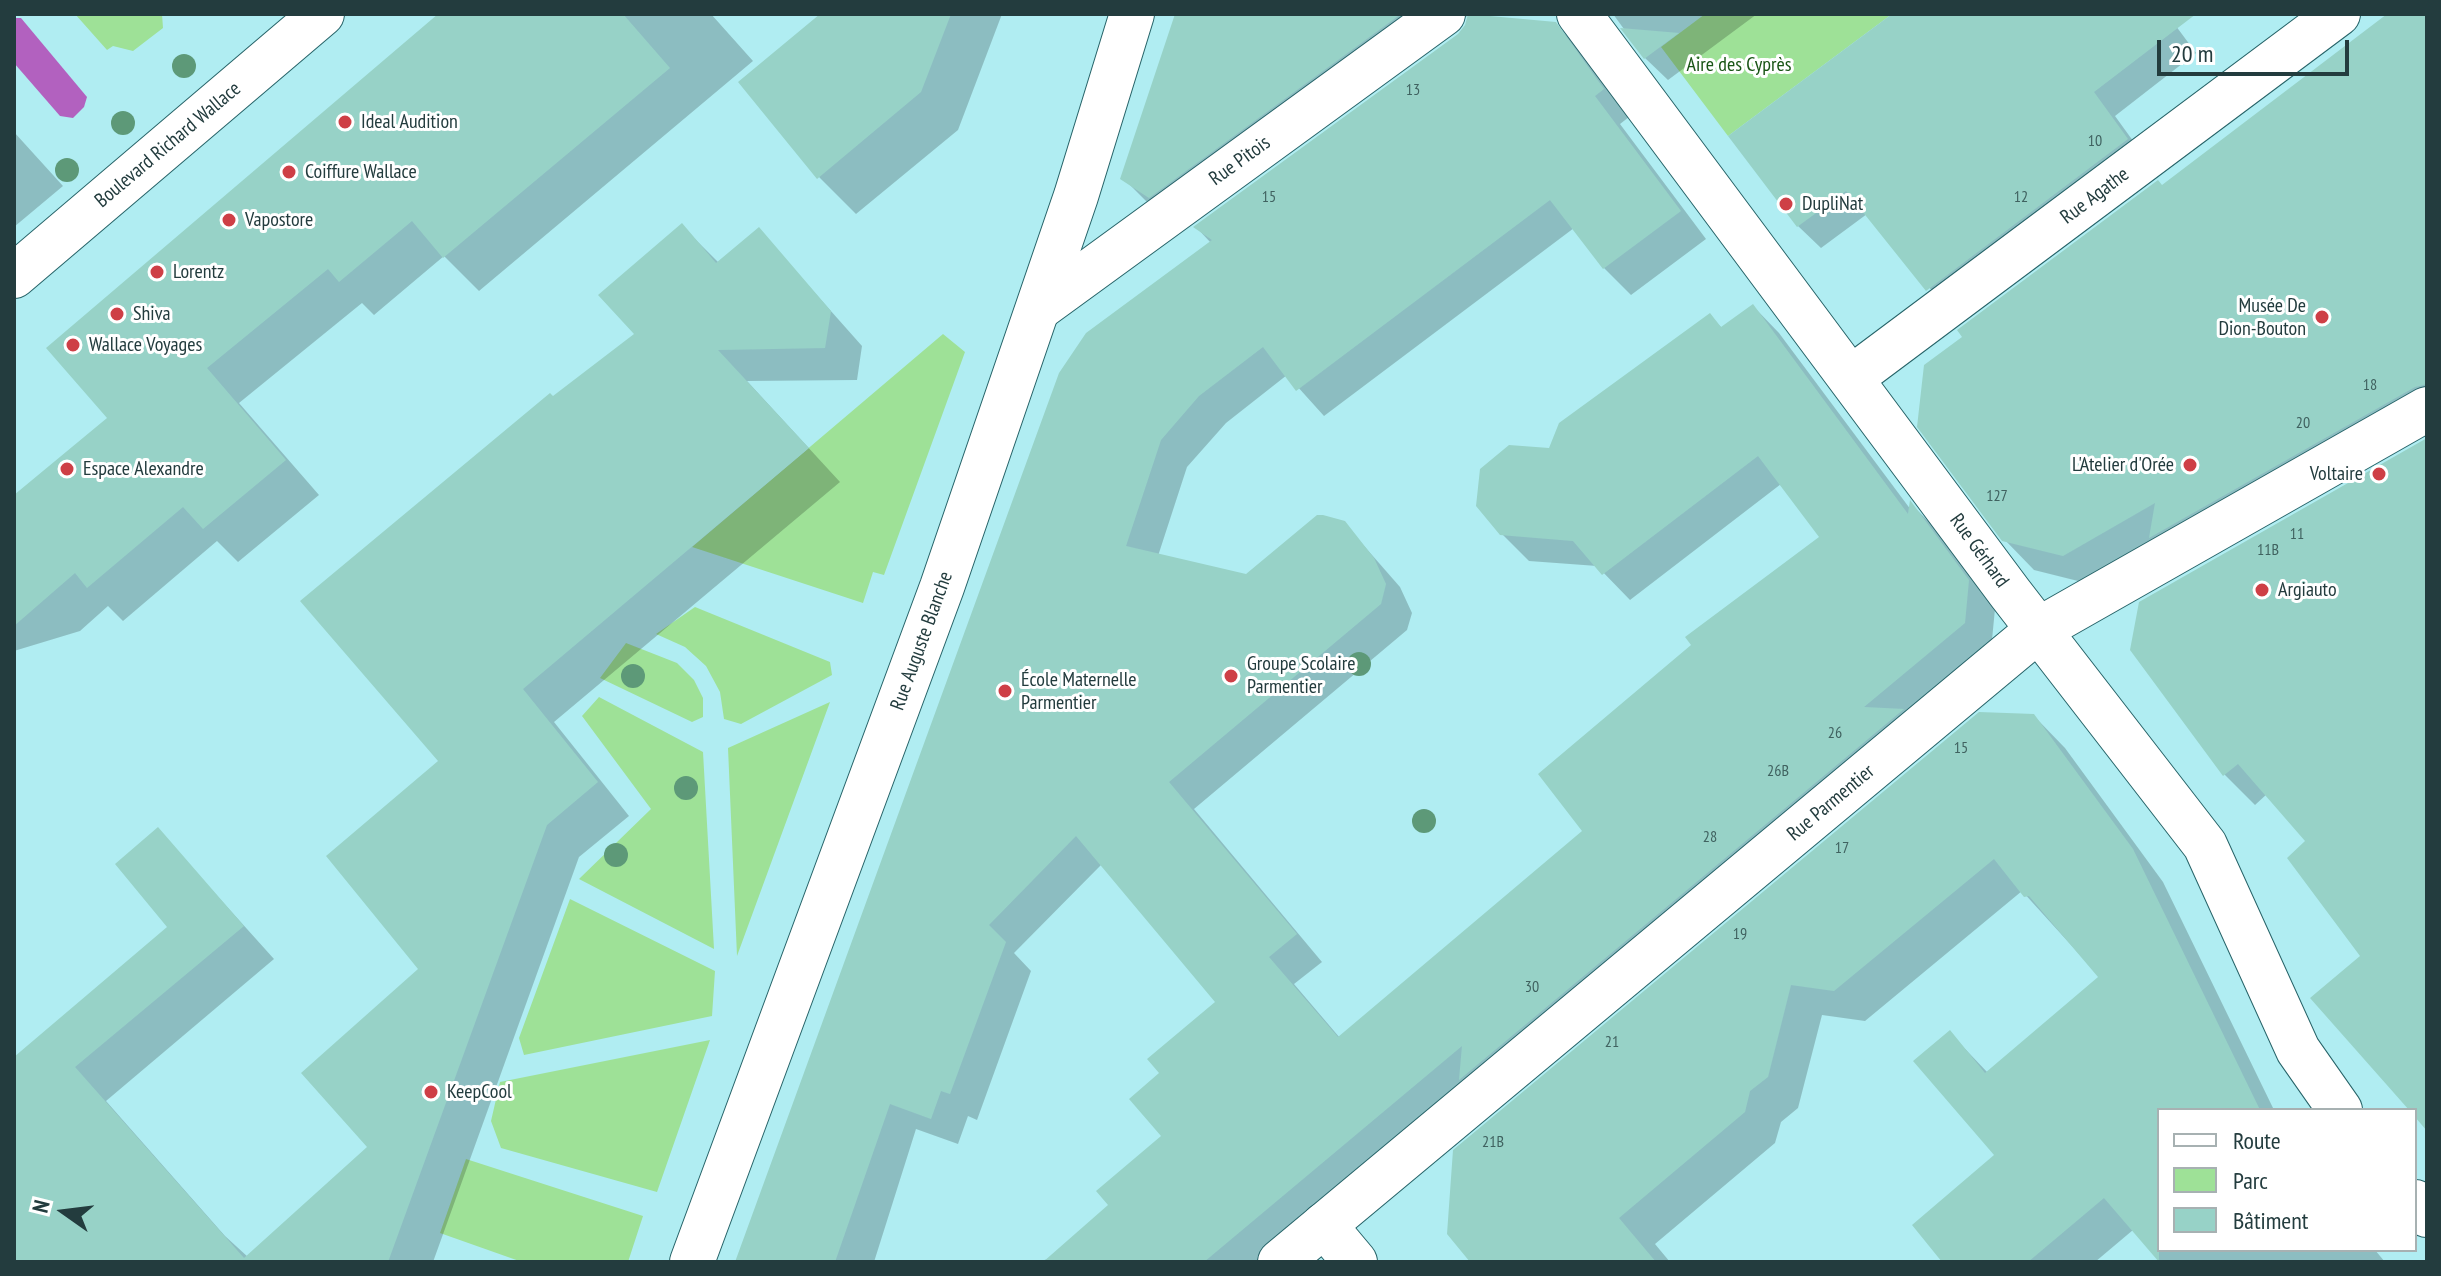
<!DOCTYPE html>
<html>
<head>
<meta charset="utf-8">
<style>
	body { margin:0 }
	#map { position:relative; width:2441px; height:1276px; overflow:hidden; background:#b0edf2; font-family:"PT Sans Narrow",sans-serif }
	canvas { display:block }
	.frame { position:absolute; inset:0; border:16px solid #233c3e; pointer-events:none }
	.legend { position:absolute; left:2157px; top:1108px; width:260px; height:144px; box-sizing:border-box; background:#fff; border:2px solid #a7b1b2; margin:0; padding:10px 14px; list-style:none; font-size:24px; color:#233c3e }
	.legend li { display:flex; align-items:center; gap:16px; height:40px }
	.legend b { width:40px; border:2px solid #a7b1b2 }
	.north { position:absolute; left:24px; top:1172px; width:80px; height:80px; -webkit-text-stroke:6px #fff; paint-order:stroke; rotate:284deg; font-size:22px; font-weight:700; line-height:32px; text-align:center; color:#233c3e }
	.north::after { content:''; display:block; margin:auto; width:28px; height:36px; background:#233c3e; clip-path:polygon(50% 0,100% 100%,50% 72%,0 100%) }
	.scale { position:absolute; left:2157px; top:40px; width:192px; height:36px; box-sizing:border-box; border:4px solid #233c3e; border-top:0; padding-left:10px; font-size:24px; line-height:28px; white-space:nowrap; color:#233c3e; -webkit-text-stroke:6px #fff; paint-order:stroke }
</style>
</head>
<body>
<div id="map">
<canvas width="2441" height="1276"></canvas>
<div class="frame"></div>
<ul class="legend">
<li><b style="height:10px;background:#fff"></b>Route</li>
<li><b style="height:22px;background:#9ee197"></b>Parc</li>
<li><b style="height:22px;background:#97d2c7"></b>Bâtiment</li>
</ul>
<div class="north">N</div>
<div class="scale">20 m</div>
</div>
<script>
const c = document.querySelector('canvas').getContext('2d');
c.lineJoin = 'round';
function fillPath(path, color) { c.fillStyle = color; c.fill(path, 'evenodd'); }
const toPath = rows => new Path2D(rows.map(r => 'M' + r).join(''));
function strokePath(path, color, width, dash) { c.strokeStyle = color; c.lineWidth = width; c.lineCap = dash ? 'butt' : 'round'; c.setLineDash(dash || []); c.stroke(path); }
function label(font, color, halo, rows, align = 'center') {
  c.font = font + ' "PT Sans Narrow",sans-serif'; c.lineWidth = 6; c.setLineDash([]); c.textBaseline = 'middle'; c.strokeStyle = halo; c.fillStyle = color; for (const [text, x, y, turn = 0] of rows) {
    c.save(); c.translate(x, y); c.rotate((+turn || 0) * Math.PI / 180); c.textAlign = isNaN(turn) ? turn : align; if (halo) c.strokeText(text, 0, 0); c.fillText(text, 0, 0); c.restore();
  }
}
fillPath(toPath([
	[75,14,162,14,163,28,133,51,113,46,107,50],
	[1705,14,1892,14,1728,136,1661,47],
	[943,334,965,352,884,575,873,572,863,603,692,547],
	[695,607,830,662,832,675,741,724,724,719,720,692,706,666,685,647,656,634],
	[626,643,677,663,694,680,703,698,703,717,692,722,600,678],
	[599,697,703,752,714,949,579,879,651,809,582,716],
	[830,702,737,956,728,748],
	[570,899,715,971,712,1016,524,1055,519,1038],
	[710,1040,657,1192,501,1148,491,1121,500,1082],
	[466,1159,643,1216,628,1262,522,1262,440,1233]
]), '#9ee197');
fillPath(toPath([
	[14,18,21,18,87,97,84,107,73,118,60,116,14,63]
]), '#b261bf');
fillPath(toPath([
	[443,14,711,14,753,61,479,291,444,256,374,315,362,303,239,403,319,495,238,562,217,541,123,621,108,606,80,631,14,651,14,497,110,419],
	[823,14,1002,14,958,130,856,214,819,177],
	[1177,14,1485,14,1484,17,1555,24,1582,51,1629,117,1620,124,1706,239,1631,295,1604,268,1574,228,1324,416,1287,375,1226,423,1187,467,1158,556,1247,576,1344,523,1400,587,1412,613,1407,630,1194,809,1322,962,1294,984,1340,1038,1585,831,1821,537,1781,484,1630,600,1597,566,1529,561,1502,534,1550,450,1710,316,1723,329,1753,306,1779,333,1911,510,1911,504,1936,529,1995,609,1991,650,1262,1262,1035,1262,1049,1259,1111,1205,1163,1136,1162,1073,1218,1002,1102,864,1014,953,1031,971,977,1120,968,1116,958,1144,916,1129,874,1262,737,1262,1211,243,1196,227,1459,36,1467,26,1469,15,1150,205,1123,178],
	[1613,14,1757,14,1668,80,1645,58],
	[1896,14,2167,14,2196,53,2115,116,2149,163,1950,312,1867,214,1821,248,1798,226],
	[2390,14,2427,14,2427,427,2094,585,2034,570,2004,539,2162,187],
	[14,132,63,186,14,227],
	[682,226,719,263,759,230,862,346,857,380,747,381,840,482,554,722,629,816,579,857,433,1262,14,1262,14,1059,169,927,158,830,274,959,106,1101,225,1236,248,1257,370,1147,421,969,441,761,553,398,637,335],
	[2427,440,2427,1125,2412,1110,2362,956,2308,841,2267,794,2255,805,2225,775,2132,649],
	[2034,716,2065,748,2163,882,2274,1110,2159,1110,2159,1250,2375,1250,2385,1262,2161,1262,2133,1230,2095,1262,2029,1261,1997,1156,1950,1033,1988,1073,2101,978,2022,891,1865,1021,1822,1015,1798,1108,1781,1122,1775,1143,1655,1244,1670,1262,1473,1262]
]), '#0003');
fillPath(toPath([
	[438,14,623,14,670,68,443,258,412,221,339,282,328,269,207,368,286,460,203,529,183,507,87,588,75,573,14,626,14,495,107,418,46,348],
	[820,14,951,14,921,92,817,179,738,82],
	[1175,14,1401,14,1149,198,1120,179],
	[1468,14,1556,22,1604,89,1595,96,1681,211,1603,269,1550,200,1296,391,1263,347,1199,396,1161,440,1126,546,1246,574,1317,515,1323,515,1345,521,1374,558,1386,584,1381,604,1169,782,1297,934,1269,957,1338,1037,1582,831,1538,774,1691,645,1685,637,1819,537,1758,456,1602,575,1573,541,1500,535,1476,506,1480,469,1509,445,1549,448,1559,423,1710,313,1721,327,1753,304,1908,514,1910,500,1969,580,1965,623,1864,707,1904,709,1459,1080,1462,1046,1204,1262,1043,1262,1108,1205,1096,1191,1161,1136,1129,1099,1159,1073,1147,1059,1215,1002,1076,836,989,925,1006,942,950,1094,941,1091,931,1119,890,1104,835,1262,735,1262,1059,373,1086,333,1212,240,1193,227,1458,34,1465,25],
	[1892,14,2196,14,2094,92,2128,139,1926,291,1846,191,1797,227,1728,136],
	[2387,14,2427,14,2427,384,2415,387,2149,538,2155,503,2063,556,2002,541,1917,427,1924,365,1962,337,1957,330,2158,180,2162,185],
	[1620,28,1679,33,1644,59],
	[682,223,716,263,759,227,831,311,825,348,718,350,809,448,523,689,598,782,547,825,388,1262,14,1262,14,1057,167,927,115,864,158,827,244,926,75,1067,244,1258,367,1147,301,1073,418,969,326,856,438,761,300,601,550,393,553,396,634,334,598,295],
	[2427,438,2427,1131,2415,1117,2415,1110,2409,1110,2310,998,2360,956,2287,858,2305,841,2238,764,2223,776,2130,650,2139,602],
	[1979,712,2034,714,2133,849,2260,1110,2159,1110,2159,1262,2104,1198,2028,1262,1942,1262,1912,1225,1994,1155,1913,1061,1950,1030,1985,1073,2098,977,2029,896,2024,897,1994,859,1834,991,1791,985,1768,1077,1750,1091,1745,1112,1619,1218,1656,1262,1470,1262,1447,1234,1453,1150]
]), '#97d2c7');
const street = toPath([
	[1579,14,2010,593,2205,845,2298,1050,2340,1110],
	[14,276,322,14],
	[1038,309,1443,14],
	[1851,378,2338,14],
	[2415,1202,2427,1215],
	[1324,1225,1355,1262]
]);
const secondary = toPath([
	[692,1262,942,587,1076,196,1132,14],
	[1280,1262,2038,630,2427,409]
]);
strokePath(street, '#266368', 46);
strokePath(secondary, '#266368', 46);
strokePath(street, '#fff', 44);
strokePath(secondary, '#fff', 44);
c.fillStyle = '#5d9978';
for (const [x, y] of [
	[184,66],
	[123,123],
	[67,170],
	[1359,664],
	[633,676],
	[686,788],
	[1424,821],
	[616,855]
]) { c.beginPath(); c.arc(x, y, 12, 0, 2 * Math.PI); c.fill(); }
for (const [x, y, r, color] of [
	[345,122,8,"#ce3f46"],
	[289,172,8,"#ce3f46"],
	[1786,204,8,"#ce3f46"],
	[229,220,8,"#ce3f46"],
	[157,272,8,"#ce3f46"],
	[117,314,8,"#ce3f46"],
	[2322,317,8,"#ce3f46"],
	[73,345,8,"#ce3f46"],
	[2190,465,8,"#ce3f46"],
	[67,469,8,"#ce3f46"],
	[2379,474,8,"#ce3f46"],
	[2262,590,8,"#ce3f46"],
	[1231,676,8,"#ce3f46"],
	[1005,691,8,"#ce3f46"],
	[431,1092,8,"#ce3f46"]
]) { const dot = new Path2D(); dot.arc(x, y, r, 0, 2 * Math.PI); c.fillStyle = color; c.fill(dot); strokePath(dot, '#fff', 3); }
label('16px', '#406260', null, [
	["13",1413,90],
	["10",2095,141],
	["15",1269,197],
	["12",2021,197],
	["18",2370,385],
	["20",2303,423],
	["127",1997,496],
	["11",2297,534],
	["11B",2268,550],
	["26",1835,733],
	["15",1961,748],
	["26B",1778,771],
	["28",1710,837],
	["17",1842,848],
	["19",1740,934],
	["30",1532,987],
	["21",1612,1042],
	["21B",1493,1142]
]);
label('20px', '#195515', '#fff', [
	["Aire des Cyprès",1739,65]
]);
label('20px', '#233c3e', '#fff', [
	["Ideal Audition",361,122],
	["Coiffure Wallace",305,172],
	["DupliNat",1802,204],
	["Vapostore",245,220],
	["Lorentz",173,272],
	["Musée De",2306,306,"right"],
	["Dion-Bouton",2306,329,"right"],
	["Shiva",133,314],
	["Wallace Voyages",89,345],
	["L'Atelier d'Orée",2174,465,"right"],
	["Espace Alexandre",83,469],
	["Voltaire",2363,474,"right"],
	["Argiauto",2278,590],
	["Groupe Scolaire",1247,664],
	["Parmentier",1247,687],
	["École Maternelle",1021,680],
	["Parmentier",1021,703],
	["KeepCool",447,1092]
], 'left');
label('20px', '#233c3e', '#fff', [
	["Boulevard Richard Wallace",168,145,-40],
	["Rue Pitois",1240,161,-36],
	["Rue Agathe",2095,196,-37],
	["Rue Gérhard",1979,551,54],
	["Rue Auguste Blanche",922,641,-70],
	["Rue Parmentier",1831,803,-40]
]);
</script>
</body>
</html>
